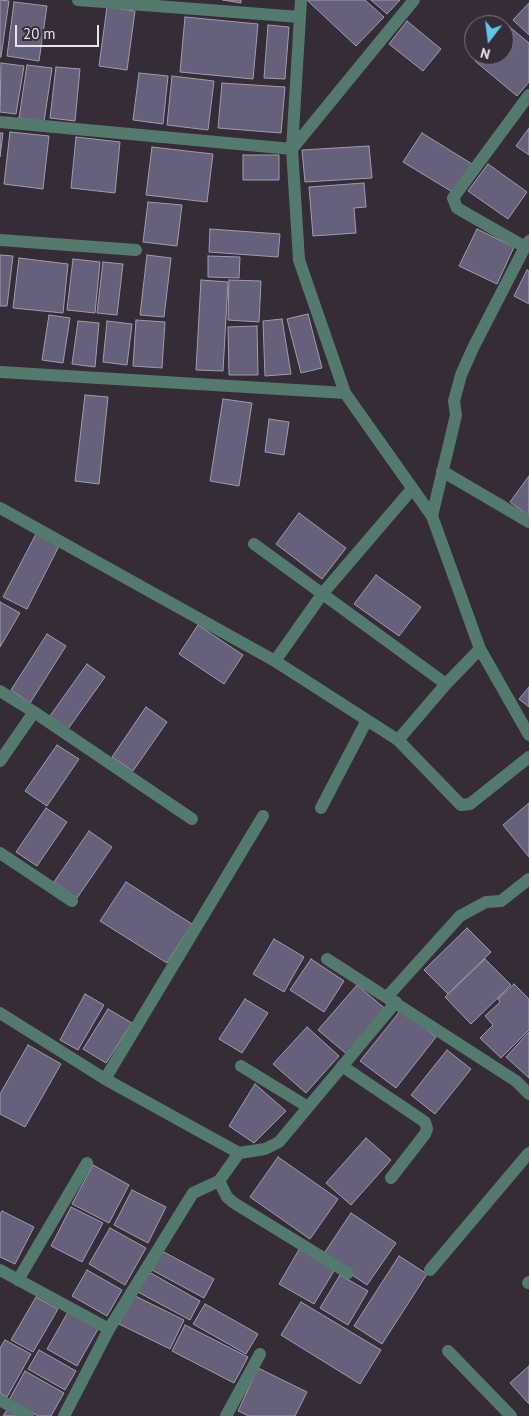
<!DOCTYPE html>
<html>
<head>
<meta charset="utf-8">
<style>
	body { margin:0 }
	#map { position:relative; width:529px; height:1416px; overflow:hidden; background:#352c38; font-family:"PT Sans",sans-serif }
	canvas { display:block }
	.north { position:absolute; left:464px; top:15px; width:50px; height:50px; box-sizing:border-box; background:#352c38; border:1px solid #7d7580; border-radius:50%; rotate:195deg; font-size:14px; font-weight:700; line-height:20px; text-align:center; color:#e9e3eb }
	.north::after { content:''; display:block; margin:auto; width:18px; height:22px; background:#5cc7e7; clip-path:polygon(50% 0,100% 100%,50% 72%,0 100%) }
	.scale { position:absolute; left:15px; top:25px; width:84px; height:22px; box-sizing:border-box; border:2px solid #e9e3eb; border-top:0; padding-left:6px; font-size:15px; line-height:18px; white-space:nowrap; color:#e9e3eb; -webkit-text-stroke:4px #352c38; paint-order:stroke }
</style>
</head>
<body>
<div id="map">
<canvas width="529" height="1416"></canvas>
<div class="north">N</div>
<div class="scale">20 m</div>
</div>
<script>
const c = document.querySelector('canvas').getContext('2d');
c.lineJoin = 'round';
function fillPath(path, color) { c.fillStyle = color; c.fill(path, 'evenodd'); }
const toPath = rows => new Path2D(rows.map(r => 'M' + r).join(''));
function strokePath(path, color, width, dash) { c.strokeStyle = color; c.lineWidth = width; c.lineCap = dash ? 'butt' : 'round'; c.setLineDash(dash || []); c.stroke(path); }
const building = toPath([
	[0,0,9,1,1,57,0,57,0,0],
	[223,0,241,0,241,3,223,0],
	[308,0,365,0,384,17,356,46,308,1,308,0],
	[371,0,400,0,387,14,371,0],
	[14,2,47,6,39,61,7,56,14,2],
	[529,3,529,35,513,20,529,3],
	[107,7,135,11,127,70,99,66,107,7],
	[185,17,258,24,253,79,180,72,185,17],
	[407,21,441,49,423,71,389,44,407,21],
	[506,24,529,43,529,82,517,96,475,61,480,55,504,55,504,26,506,24],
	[268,25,289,27,285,79,264,78,268,25],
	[1,63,24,66,16,114,0,112,1,63],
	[27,65,52,68,44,122,19,118,27,65],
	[56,67,80,69,75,121,50,118,56,67],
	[139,73,168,76,163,124,133,120,139,73],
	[172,76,214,81,208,130,167,125,172,76],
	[222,83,285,87,281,133,218,128,222,83],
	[529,128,529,155,516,146,529,128],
	[10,132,49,136,43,189,4,184,10,132],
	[0,133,3,133,0,157,0,133],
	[422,133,472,164,454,193,403,162,422,133],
	[76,137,120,142,115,193,71,188,76,137],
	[369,146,372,178,305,182,302,150,369,146],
	[152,147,213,154,207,202,146,195,152,147],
	[243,155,279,155,279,180,243,180,243,155],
	[488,164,527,192,508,219,468,191,488,164],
	[364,183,366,207,354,208,356,233,313,236,309,187,364,183],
	[148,202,182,205,177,246,143,242,148,202],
	[210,229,280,234,278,257,209,252,210,229],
	[477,229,514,247,497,284,459,266,477,229],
	[0,255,13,256,7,306,0,306,0,255],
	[147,255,171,258,164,317,140,315,147,255],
	[208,256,240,257,239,278,208,277,208,256],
	[19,258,68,264,63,313,13,308,19,258],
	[73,259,100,262,95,313,67,310,73,259],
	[103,262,123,264,117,315,97,313,103,262],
	[527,270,529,271,529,304,514,296,527,270],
	[201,280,228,282,223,371,196,370,201,280],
	[229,280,261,281,259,322,228,320,229,280],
	[308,314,322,368,301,373,287,319,308,314],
	[49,315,70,318,63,363,42,360,49,315],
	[282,319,291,374,265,376,263,321,282,319],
	[136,320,165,322,162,368,133,366,136,320],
	[78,321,99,323,95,367,72,364,78,321],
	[107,321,132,324,127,365,103,362,107,321],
	[257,326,258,375,229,375,228,327,257,326],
	[85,395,108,397,99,484,75,481,85,395],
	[223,399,252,403,239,486,210,481,223,399],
	[269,419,289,422,284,455,265,452,269,419],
	[529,476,529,516,510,502,529,476],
	[299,513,346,548,322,579,276,544,299,513],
	[36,534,59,546,27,609,3,597,36,534],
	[376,575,421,607,399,636,354,604,376,575],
	[0,602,20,613,0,647,0,602],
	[198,625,243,655,224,684,179,654,198,625],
	[47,634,66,646,30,703,11,690,47,634],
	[87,664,105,677,68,729,50,716,87,664],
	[529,687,529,707,519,699,529,687],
	[146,707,167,722,133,771,112,757,146,707],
	[57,745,79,759,47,806,25,791,57,745],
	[529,803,529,857,503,825,529,803],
	[46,808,67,822,37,866,16,852,46,808],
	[89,831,112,847,77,898,54,882,89,831],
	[126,882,192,924,167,963,100,921,126,882],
	[467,928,491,952,448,994,424,970,467,928],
	[274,939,304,957,284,992,253,974,274,939],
	[311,959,344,981,324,1012,290,990,311,959],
	[485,959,511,985,471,1024,445,997,485,959],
	[514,984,529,999,529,1030,501,1058,480,1038,493,1025,485,1016,500,1002,498,999,514,984],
	[357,985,388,1011,349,1056,318,1030,357,985],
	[85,994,104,1005,78,1050,60,1040,85,994],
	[245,999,268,1013,242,1053,219,1039,245,999],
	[108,1009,132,1023,106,1063,83,1049,108,1009],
	[401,1010,436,1037,396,1088,360,1061,401,1010],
	[307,1027,339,1056,306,1093,273,1064,307,1027],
	[529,1032,529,1078,506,1057,529,1032],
	[28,1045,61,1064,25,1127,0,1114,0,1094,28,1045],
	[447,1050,471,1069,435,1114,411,1095,447,1050],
	[255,1084,286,1111,254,1143,229,1126,255,1084],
	[366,1138,391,1160,351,1205,326,1183,366,1138],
	[278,1157,338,1199,310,1239,250,1197,278,1157],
	[93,1165,129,1185,109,1223,72,1204,93,1165],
	[132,1190,166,1207,148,1243,114,1225,132,1190],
	[71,1207,103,1223,82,1262,51,1246,71,1207],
	[2,1211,34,1227,15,1264,0,1257,0,1214,2,1211],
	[351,1213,396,1243,367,1285,323,1255,351,1213],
	[110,1228,146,1248,125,1285,89,1264,110,1228],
	[300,1248,335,1269,314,1304,279,1284,300,1248],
	[162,1251,214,1279,204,1298,152,1270,162,1251],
	[399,1256,427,1274,382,1344,354,1326,399,1256],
	[87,1270,122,1290,107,1316,72,1296,87,1270],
	[149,1272,200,1301,190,1320,138,1292,149,1272],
	[340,1275,368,1291,348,1325,320,1308,340,1275],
	[133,1295,184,1320,170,1349,119,1324,133,1295],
	[36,1297,58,1309,33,1352,11,1340,36,1297],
	[301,1302,381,1350,360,1384,281,1335,301,1302],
	[205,1304,258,1334,246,1354,193,1324,205,1304],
	[68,1312,98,1329,77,1366,47,1349,68,1312],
	[185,1325,248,1357,234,1383,172,1351,185,1325],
	[5,1340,31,1354,7,1397,0,1393,0,1348,5,1340],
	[39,1350,76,1371,65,1390,28,1369,39,1350],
	[529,1366,529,1404,510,1383,529,1366],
	[258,1368,307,1392,295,1416,249,1416,238,1411,258,1368],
	[25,1371,64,1393,51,1416,38,1416,9,1400,25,1371],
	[8,1408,22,1416,3,1416,8,1408]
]);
fillPath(building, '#66607a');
strokePath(building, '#a09cad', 1);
strokePath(toPath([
	[78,0,300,17],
	[301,0,292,149,299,260,345,393,432,516,480,649,529,735],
	[0,122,292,149,414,0],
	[0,240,136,250],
	[525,247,457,208,453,198,529,95],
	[0,372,345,393],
	[442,471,529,522],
	[0,508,275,661,398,740,446,684,480,649],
	[432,516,456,415,454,401,461,375,473,348,525,247,529,241],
	[254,544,446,684],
	[275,661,323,593,412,489],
	[0,691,34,712,192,819],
	[398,740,461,805,470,804,529,757],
	[0,761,34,712],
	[321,808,367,720],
	[0,853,72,901],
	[327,959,516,1081,529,1094],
	[387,997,460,916,486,902,501,901,529,879],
	[0,1013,105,1079,239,1153,265,1149,279,1142,396,1002],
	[241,1066,308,1107],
	[342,1066,425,1122,427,1129,425,1134,391,1178],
	[105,1079,263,816],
	[239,1153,219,1181,227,1197,234,1203,348,1273],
	[0,1270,109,1329],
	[430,1270,529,1153],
	[18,1280,87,1163],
	[528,1283,529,1282],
	[448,1351,511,1416],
	[0,1400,28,1416],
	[64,1416,109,1329,193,1193,219,1181],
	[226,1416,260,1354]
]), '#547a6f', 12);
</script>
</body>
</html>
